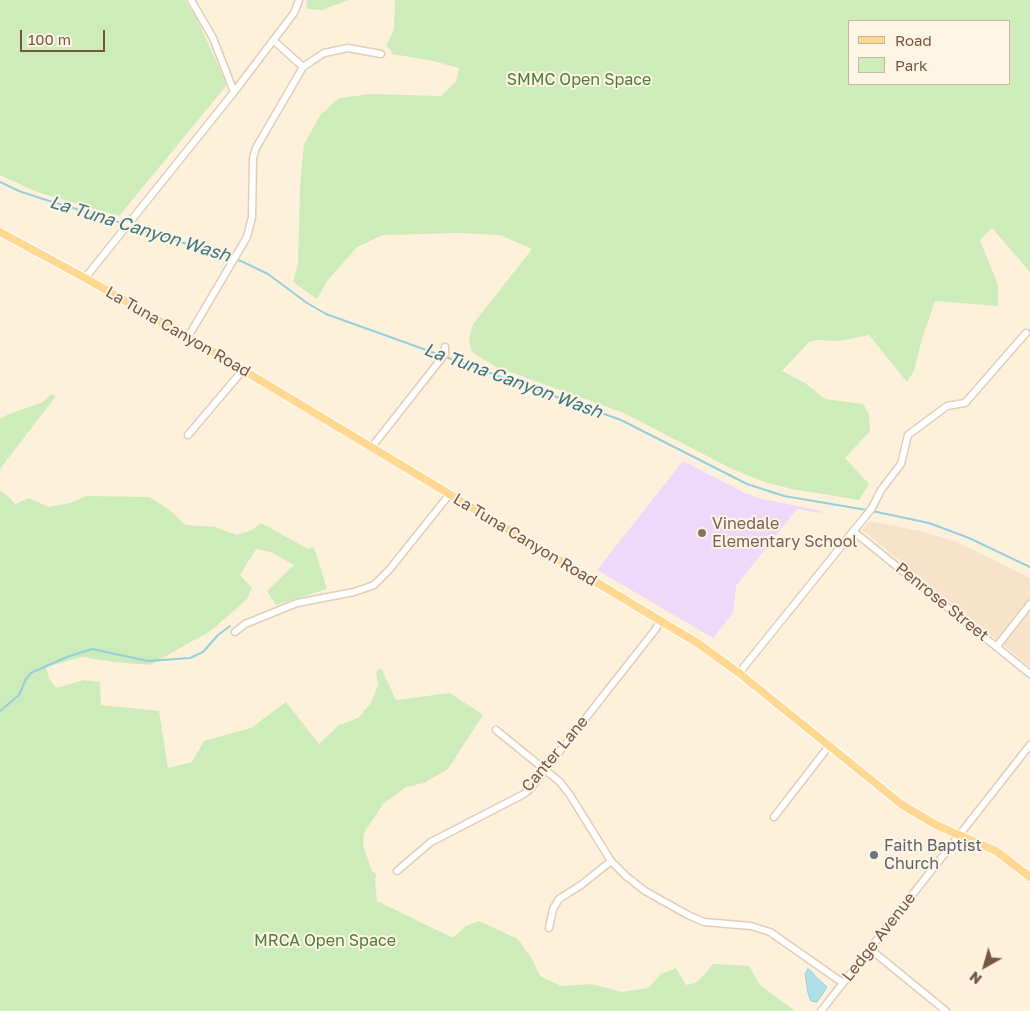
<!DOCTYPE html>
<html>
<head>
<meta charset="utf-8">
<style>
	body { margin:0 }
	#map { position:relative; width:1030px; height:1011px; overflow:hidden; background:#fef1db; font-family:"Golos Text",sans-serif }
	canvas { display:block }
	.legend { position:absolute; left:848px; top:20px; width:162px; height:65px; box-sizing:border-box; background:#fff5e4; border:1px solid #c8b5a4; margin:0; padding:6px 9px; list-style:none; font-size:15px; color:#755643 }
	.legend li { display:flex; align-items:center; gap:10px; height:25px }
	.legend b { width:25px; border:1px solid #c8b5a4 }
	.north { position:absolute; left:960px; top:941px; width:50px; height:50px; -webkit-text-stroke:4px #fff5e4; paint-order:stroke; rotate:218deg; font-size:14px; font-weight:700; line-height:20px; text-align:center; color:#755643 }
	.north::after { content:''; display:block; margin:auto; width:18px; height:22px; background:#755643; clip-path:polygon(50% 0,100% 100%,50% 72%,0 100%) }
	.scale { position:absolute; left:20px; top:30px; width:85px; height:22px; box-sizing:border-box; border:2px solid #755643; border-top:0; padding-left:6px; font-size:15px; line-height:18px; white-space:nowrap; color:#755643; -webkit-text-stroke:4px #fff5e4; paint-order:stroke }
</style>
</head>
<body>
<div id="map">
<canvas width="1030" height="1011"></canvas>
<ul class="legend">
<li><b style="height:6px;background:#ffd892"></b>Road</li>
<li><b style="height:14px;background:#cdecba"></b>Park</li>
</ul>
<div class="north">N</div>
<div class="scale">100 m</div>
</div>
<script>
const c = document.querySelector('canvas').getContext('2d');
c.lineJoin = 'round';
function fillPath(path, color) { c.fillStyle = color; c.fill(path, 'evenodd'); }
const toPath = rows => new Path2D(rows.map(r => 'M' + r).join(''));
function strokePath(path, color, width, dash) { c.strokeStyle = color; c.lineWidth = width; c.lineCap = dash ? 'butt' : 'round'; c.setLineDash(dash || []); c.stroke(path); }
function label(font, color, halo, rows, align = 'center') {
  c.font = font + ' "Golos Text",sans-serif'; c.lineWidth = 4; c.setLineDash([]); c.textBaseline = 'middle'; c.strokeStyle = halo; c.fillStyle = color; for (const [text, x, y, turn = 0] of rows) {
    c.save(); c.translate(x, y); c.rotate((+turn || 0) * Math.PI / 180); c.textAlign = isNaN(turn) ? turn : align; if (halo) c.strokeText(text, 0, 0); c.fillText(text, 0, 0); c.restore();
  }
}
fillPath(toPath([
	[870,521,921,531,957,542,1030,578,1030,667,862,530]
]), '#f7e3c9');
fillPath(toPath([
	[683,461,745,493,758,498,821,511,821,513,797,509,736,586,733,613,713,638,597,570]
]), '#eed9fa');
fillPath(toPath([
	[0,0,185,0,197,19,227,85,119,216,37,192,0,175],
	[306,0,349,0,322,10,307,9],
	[395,0,1030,0,1030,272,992,228,980,240,998,285,998,306,935,301,922,339,914,371,907,382,869,335,839,341,817,340,809,342,782,371,805,383,825,399,863,404,869,414,870,431,845,458,869,484,859,500,792,489,764,482,732,469,624,413,496,367,472,352,469,340,473,324,532,249,500,235,457,233,383,235,357,247,327,281,317,299,293,282,298,264,300,187,304,144,321,114,339,98,371,94,441,96,456,82,459,68,429,60,392,54,390,49,386,46,394,29],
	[849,21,1009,21,1009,84,849,84],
	[51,394,56,396,0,469,0,419,9,414,43,402],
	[0,491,8,496,15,504,29,498,49,507,70,503,86,496,149,497,167,508,186,525,215,527,237,535,252,530,261,523,308,549,314,547,327,589,276,605,267,591,294,565,271,552,256,549,240,575,252,588,247,599,212,630,150,665,114,662,82,657,46,667,49,678,56,688,84,680,100,682,101,705,159,711,168,768,192,762,204,741,251,728,286,702,319,744,339,725,358,718,371,703,378,685,376,672,381,668,396,700,450,693,483,715,448,769,424,783,406,787,383,804,364,833,363,845,372,871,377,875,375,879,377,901,451,937,454,937,466,926,479,921,518,939,532,959,540,976,561,986,592,984,621,992,648,988,661,974,676,968,686,985,695,983,703,976,713,964,749,966,760,985,795,1011,0,1011]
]), '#cdecba');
const water = toPath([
	[808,969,812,972,814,975,827,987,817,1002,811,1001,808,993,805,974,808,969]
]);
fillPath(water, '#afdfe9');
strokePath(water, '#94cfdb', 1);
strokePath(toPath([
	[0,182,19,191,40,198,125,224],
	[130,226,241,261,268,274,307,303,326,314,621,420,747,484,784,496,867,510],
	[872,511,929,523,969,538,1030,567],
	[0,711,19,695,26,679,31,673,67,657,92,649,148,661,190,658,203,652,218,635,230,626]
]), '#94cfdb', 2);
const minor = toPath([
	[191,0,213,38,234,92],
	[273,40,303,67],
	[85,278,234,92,294,13,299,0],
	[188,337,247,237,252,217,253,158,256,148,303,67,324,53,348,48,381,54],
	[188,435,243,370],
	[371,448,445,354,445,347],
	[853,531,1030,674],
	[235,632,245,624,297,603,354,592,374,585,389,570,449,495],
	[997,646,1030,604],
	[739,673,872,508,881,490,901,464,908,435,947,406,965,403,1026,333],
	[496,730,560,782,570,795,611,861,626,876,645,891,688,915,704,922,751,926,770,932,843,983],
	[774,817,829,746],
	[397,871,431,842,524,794,530,789,655,630,660,622],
	[549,928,553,909,559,899,581,885,611,861],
	[870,949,946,1011],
	[821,1011,1030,745]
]);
const major = toPath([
	[0,232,85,278,188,337,699,644,739,673,901,804,936,825,996,851,1030,877]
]);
strokePath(minor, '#e2cdb7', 9);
strokePath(major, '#fff', 10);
strokePath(minor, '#fff', 6);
strokePath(major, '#ffd892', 8);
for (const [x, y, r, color] of [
	[702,533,5,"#8d6e63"],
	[874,855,5,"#6b7280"]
]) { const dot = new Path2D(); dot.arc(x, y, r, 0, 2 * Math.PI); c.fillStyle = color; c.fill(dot); strokePath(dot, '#fff5e4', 2); }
label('16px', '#4c7c3a', '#fff5e4', [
	["SMMC Open Space",579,80],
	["MRCA Open Space",325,941]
]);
label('16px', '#755643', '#fff5e4', [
	["La Tuna Canyon Road",178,332,30],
	["La Tuna Canyon Road",525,540,31],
	["Penrose Street",942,602,39],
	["Canter Lane",555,754,-50],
	["Ledge Avenue",879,937,-52]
]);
label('16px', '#785e54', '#fff5e4', [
	["Vinedale",712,524],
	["Elementary School",712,542]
], 'left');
label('16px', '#5b616d', '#fff5e4', [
	["Faith Baptist",884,846],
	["Church",884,864]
], 'left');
label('italic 18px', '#387683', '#fff5e4', [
	["La Tuna Canyon Wash",140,229,17],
	["La Tuna Canyon Wash",513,381,20]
]);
</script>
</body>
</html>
